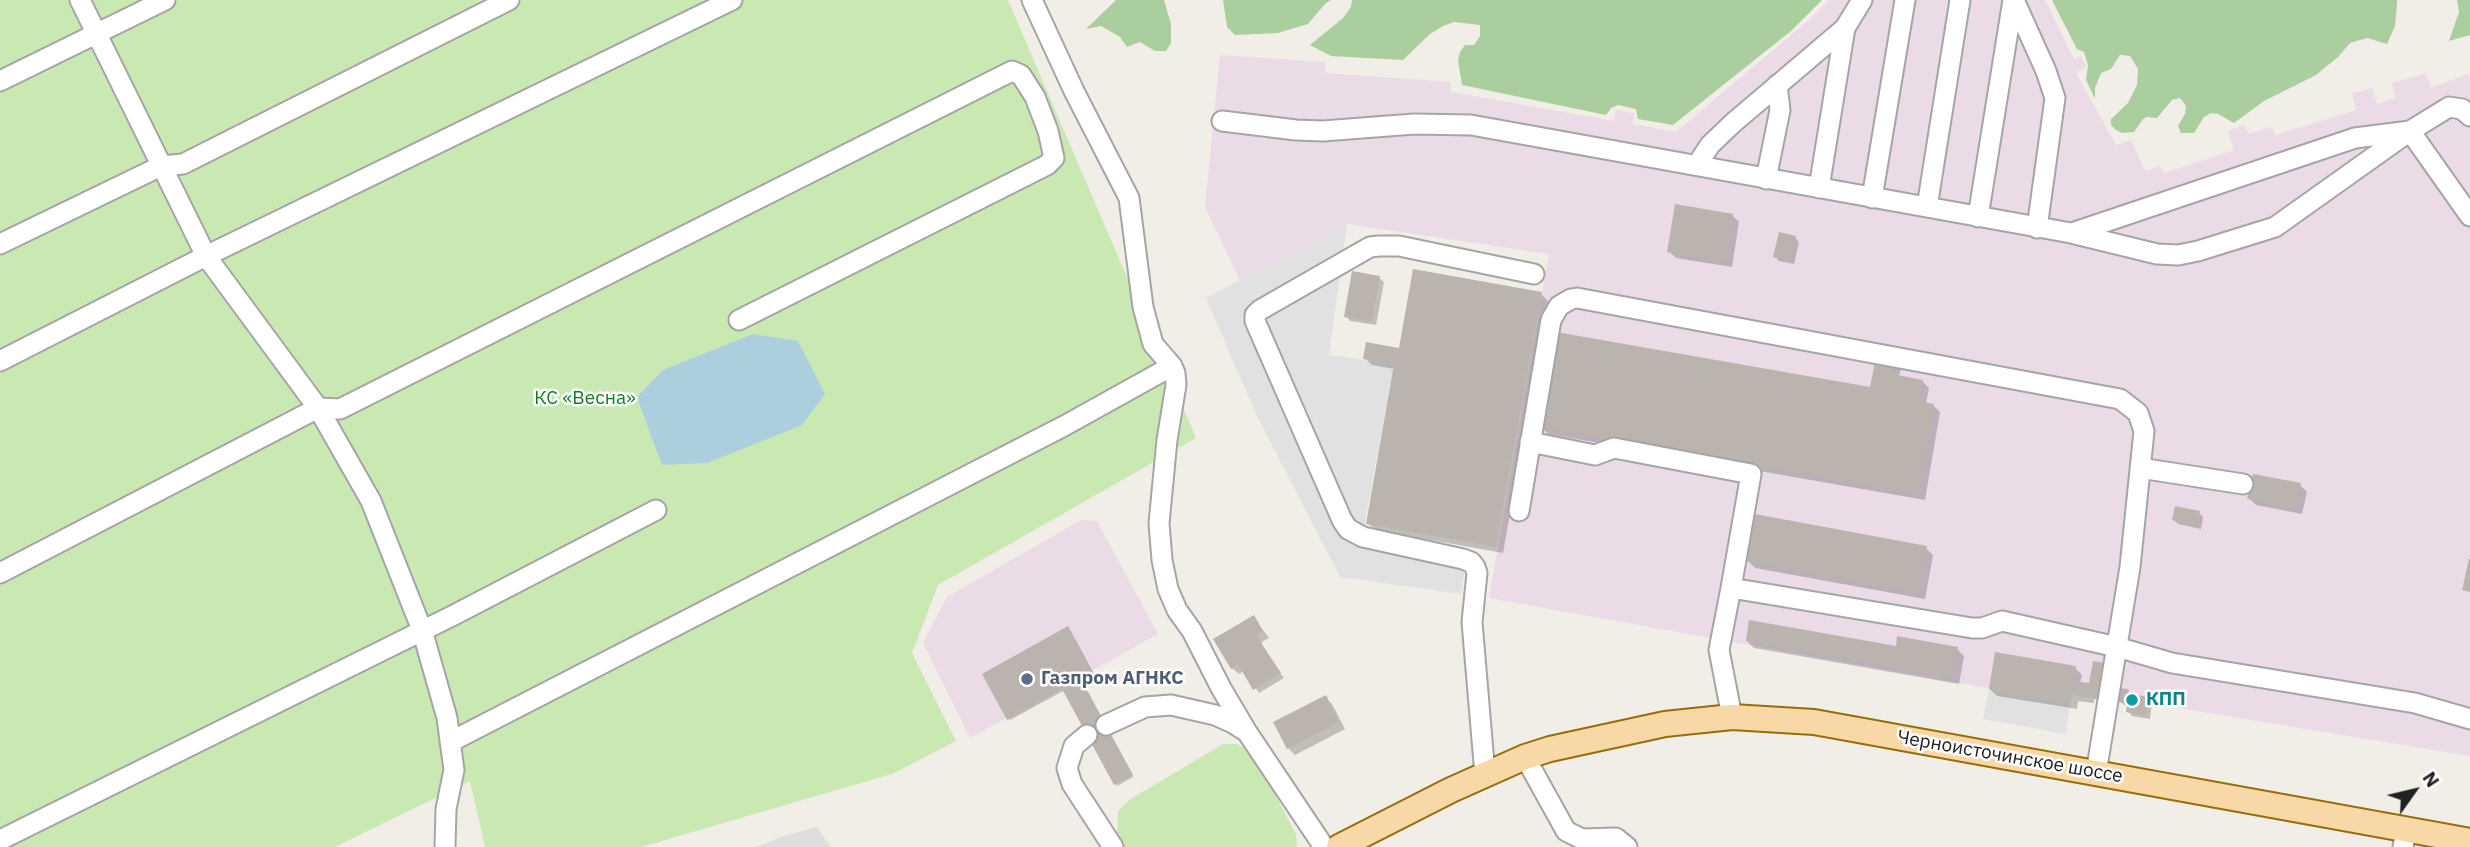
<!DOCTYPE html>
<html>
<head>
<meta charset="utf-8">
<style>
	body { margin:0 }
	#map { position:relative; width:2470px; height:847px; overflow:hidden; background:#f1eee8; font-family:"IBM Plex Sans",sans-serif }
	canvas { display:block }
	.north { position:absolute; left:2379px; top:756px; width:70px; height:70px; -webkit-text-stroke:5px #fff; paint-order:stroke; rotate:56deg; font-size:19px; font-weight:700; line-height:28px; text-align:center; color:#212121 }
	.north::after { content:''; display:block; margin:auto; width:24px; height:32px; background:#212121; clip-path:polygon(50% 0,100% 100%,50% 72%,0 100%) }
</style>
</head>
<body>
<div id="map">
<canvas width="2470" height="847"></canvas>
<div class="north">N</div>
</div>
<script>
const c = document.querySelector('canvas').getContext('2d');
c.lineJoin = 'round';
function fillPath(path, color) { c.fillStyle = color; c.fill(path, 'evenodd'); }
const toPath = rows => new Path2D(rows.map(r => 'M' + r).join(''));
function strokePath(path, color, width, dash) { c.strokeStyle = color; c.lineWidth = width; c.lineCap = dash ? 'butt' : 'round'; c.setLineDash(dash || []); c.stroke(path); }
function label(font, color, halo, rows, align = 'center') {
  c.font = font + ' "IBM Plex Sans",sans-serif'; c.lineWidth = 5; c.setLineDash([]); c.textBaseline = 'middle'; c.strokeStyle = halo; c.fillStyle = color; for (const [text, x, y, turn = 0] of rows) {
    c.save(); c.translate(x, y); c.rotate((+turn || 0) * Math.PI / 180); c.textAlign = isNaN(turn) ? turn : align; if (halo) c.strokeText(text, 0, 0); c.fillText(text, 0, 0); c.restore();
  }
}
fillPath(toPath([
	[817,827,831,847,756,847,784,836]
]), '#dfdede');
fillPath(toPath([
	[1829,0,2045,0,2074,59,2081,56,2086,67,2076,73,2116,145,2131,140,2145,171,2160,166,2164,173,2234,150,2228,131,2244,125,2249,134,2272,127,2276,135,2356,110,2352,93,2372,88,2377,104,2396,98,2392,83,2426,73,2431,88,2468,74,2470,78,2470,756,2148,703,2146,716,2126,712,2127,703,2118,702,2115,698,2100,699,2072,695,2070,703,1489,598,1549,254,1347,224,1240,280,1205,207,1220,55,1325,62,1325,73,1451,82,1451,92,1614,121,1616,110,1634,113,1633,124,1676,132,1809,20],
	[1081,520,1097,521,1158,634,970,738,923,643,947,597]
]), '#eadbe6');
fillPath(toPath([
	[0,0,1008,0,1196,438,938,585,912,653,956,741,892,774,641,847,485,847,470,781,335,847,0,847],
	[1223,744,1237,744,1254,755,1296,834,1297,847,1123,847,1117,837,1118,811,1129,800]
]), '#cae8b2');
fillPath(toPath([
	[1116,0,1164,0,1171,24,1171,43,1166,51,1155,51,1140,42,1127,47,1120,37,1101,26,1086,29],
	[1223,0,1331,0,1325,4,1308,24,1278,33,1235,35,1227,27],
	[1352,0,1822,0,1791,31,1673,125,1638,119,1636,109,1618,105,1611,108,1606,115,1462,85,1458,60,1460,52,1465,45,1474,45,1480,36,1480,25,1454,22,1443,26,1430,34,1403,60,1331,56,1310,45,1343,18,1351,7],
	[2052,0,2397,0,2397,5,2395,26,2387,44,2367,38,2350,43,2338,57,2316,75,2264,101,2234,123,2218,114,2211,113,2204,117,2194,133,2181,133,2178,126,2185,114,2186,106,2180,98,2172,100,2157,118,2147,117,2143,119,2134,132,2122,133,2116,130,2111,125,2111,119,2128,103,2137,85,2138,69,2130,56,2120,55,2111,69,2101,73,2095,88,2095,99,2086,80,2088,65,2084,52,2077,49],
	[2457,0,2470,0,2470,35,2449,41,2459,12]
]), '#abce9f');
fillPath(toPath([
	[1347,224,1329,355,1394,364,1361,543,1465,566,1461,594,1340,577,1256,414,1206,298],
	[1989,689,2070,703,2066,734,1983,719]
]), '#e1e1e1');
fillPath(toPath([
	[753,334,798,341,825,394,802,425,707,463,662,465,637,397,663,370]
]), '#abcfdc');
fillPath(toPath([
	[1732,215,1739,222,1732,267,1676,258,1669,251],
	[1795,238,1799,242,1794,264,1779,261,1775,256],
	[1379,278,1384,282,1376,325,1350,321,1346,316],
	[1541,294,1548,301,1503,553,1375,530,1368,523,1395,369,1372,365,1365,358,1400,350],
	[1894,362,1901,368,1899,377,1922,381,1929,388,1926,404,1933,405,1940,412,1925,500,1548,434,1541,427,1872,389],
	[2300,485,2307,492,2302,514,2256,505,2249,498],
	[2199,513,2203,517,2201,529,2178,524,2174,520],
	[1926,548,1933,555,1925,599,1755,568,1748,561],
	[1253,617,1269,638,1262,642,1263,650,1284,678,1259,693,1244,671,1239,674,1232,668],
	[1070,630,1094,674,1082,681,1133,777,1117,786,1065,690,1010,720,1008,719],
	[1747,641,1957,649,1964,656,1959,684,1754,648],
	[2075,668,2082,675,2080,683,2089,685,2101,700,2094,699,2094,703,2078,701,2077,709,1997,696,1990,689],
	[2131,695,2148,699,2152,703,2150,719,2132,716,2128,711,2129,706,2124,705,2117,697],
	[1325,697,1332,704,1345,729,1295,755,1288,748]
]), '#0003');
fillPath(toPath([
	[1675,204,1733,214,1726,261,1667,252],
	[1779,232,1796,236,1790,261,1773,257],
	[1413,269,1542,292,1496,547,1366,524,1394,364,1363,359,1366,342,1399,348],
	[1352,271,1380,276,1372,322,1344,317],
	[1556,332,1870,387,1876,357,1895,360,1892,374,1923,380,1919,401,1934,404,1918,494,1539,427],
	[2253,474,2301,483,2296,509,2247,499],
	[2175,506,2200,511,2197,526,2172,520],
	[1755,514,1927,546,1918,593,1746,561],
	[2469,559,2470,559,2470,592,2462,590],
	[1254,615,1263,631,1256,635,1281,673,1253,690,1238,664,1231,669,1213,639],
	[1749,620,1896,646,1897,636,1958,647,1953,678,1746,641],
	[1068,626,1093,672,1081,679,1133,775,1114,785,1062,689,1007,720,982,674],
	[1995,652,2076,666,2073,681,2089,683,2093,661,2106,663,2100,699,2071,695,2070,703,1989,689],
	[2119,688,2128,689,2130,694,2149,697,2146,716,2126,712,2127,703,2118,702,2115,698],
	[1326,695,1339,722,1287,749,1273,722]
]), '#bbb4ae');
const minor = toPath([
	[80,0,206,256,318,408,371,501,422,630,447,718,454,770,446,809,445,847],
	[1032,0,1074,91,1129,198,1143,307,1153,344,1172,366,1175,373,1176,385,1167,440,1159,523,1162,560,1168,589,1177,610,1192,631,1221,688,1247,732],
	[2014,0,2046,71,2055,98,2037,228],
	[0,81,165,0],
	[1222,121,1296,130,1323,131,1414,124,1471,125,2071,233,2157,254,2178,255,2198,251,2275,227,2410,131,2449,107,2462,109,2470,116],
	[2410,131,2470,216],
	[1697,165,1710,145,1733,123,1845,28,1862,0],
	[1766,179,1780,110,1777,85],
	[1819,188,1845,28],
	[1872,198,1905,0],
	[1927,207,1960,0],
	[1978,217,2013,0],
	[2072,233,2355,138,2410,131],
	[0,244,161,166,183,164,509,0],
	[0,361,206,256,732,0],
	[1530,442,1595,455,1614,448,1751,474,1731,588,1972,628,1982,628,2002,621,2117,647,2172,663,2415,703,2470,719],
	[2140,468,2243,484],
	[1519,511,1551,320,1559,306,1571,299,1577,298,2120,399,2138,413,2144,431,2130,567,2096,773],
	[0,573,318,408,340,409,1012,71,1021,75,1035,97,1048,131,1054,158,1047,165,739,320],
	[1731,588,1719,650,1732,717],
	[1106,725,1145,707,1171,705,1215,715,1233,723,1247,732,1324,847],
	[1087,735,1074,746,1067,768,1072,784,1113,847],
	[450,742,1064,426,1172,366],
	[1525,757,1566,831,1582,839,1616,838,1627,847],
	[1485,775,1472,622,1477,573,1475,567,1471,562,1463,559,1363,537,1348,529,1342,520,1255,321,1255,315,1260,310,1370,247,1379,246,1399,246,1534,274],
	[0,840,454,615,656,510],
	[2403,847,2406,830]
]);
const major = toPath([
	[1339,847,1451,790,1525,757,1550,749,1665,724,1732,717,1814,722,2470,841]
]);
strokePath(minor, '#a5a5a5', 23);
strokePath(major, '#976d07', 28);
strokePath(minor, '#fff', 19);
strokePath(major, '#f8d8a7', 24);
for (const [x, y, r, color] of [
	[1027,679,7,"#5c6f8a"],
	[2132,700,7,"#0f9aa8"]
]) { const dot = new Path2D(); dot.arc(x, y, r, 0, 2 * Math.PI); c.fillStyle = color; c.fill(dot); strokePath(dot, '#fff', 2.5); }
label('19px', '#117d1f', '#fff', [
	["КС «Весна»",585,399]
]);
label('bold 19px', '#4e5e75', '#fff', [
	["Газпром АГНКС",1041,679]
], 'left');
label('bold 19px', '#0d838f', '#fff', [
	["КПП",2146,700]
], 'left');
label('19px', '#212121', '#fff', [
	["Черноисточинское шоссе",2010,757,10]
]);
</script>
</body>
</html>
